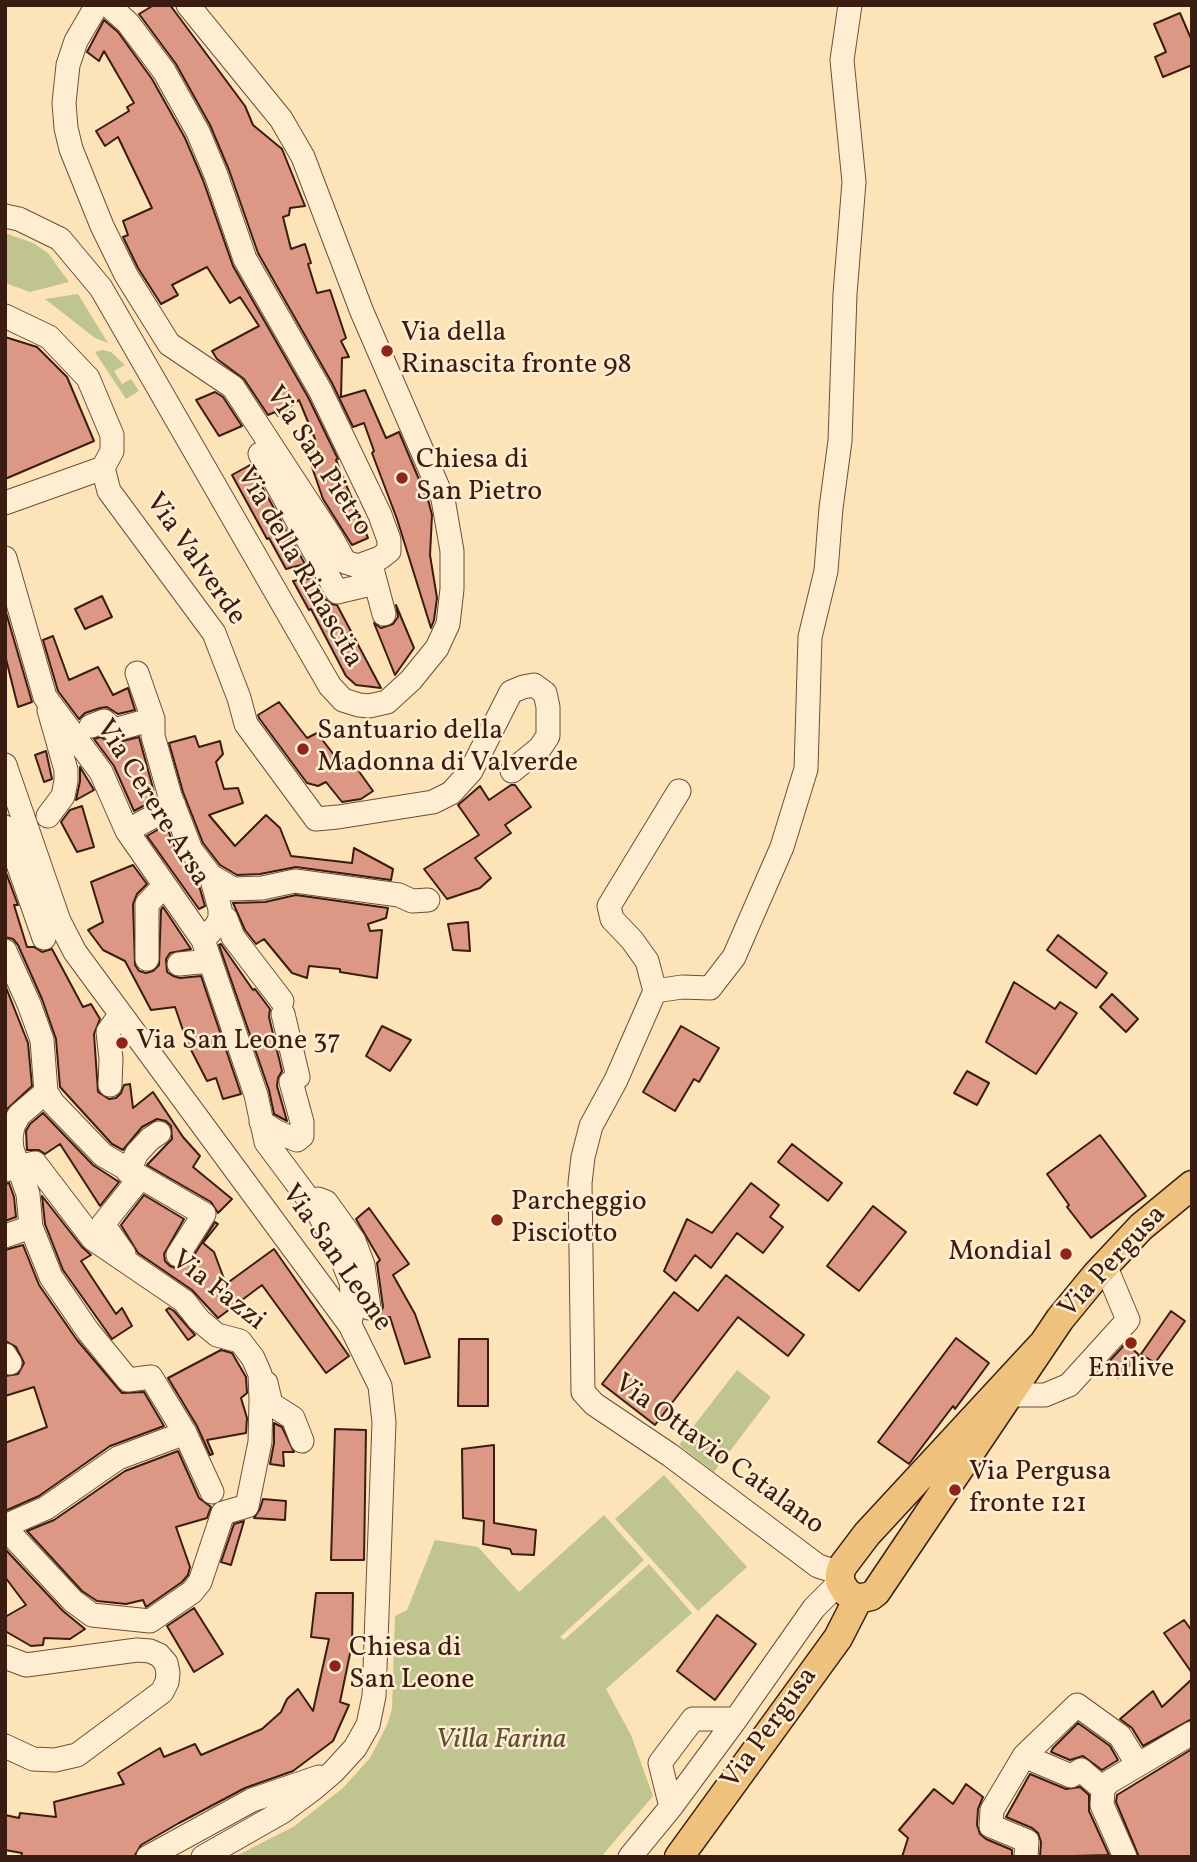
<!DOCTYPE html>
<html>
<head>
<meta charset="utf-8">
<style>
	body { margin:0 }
	#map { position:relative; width:1197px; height:1862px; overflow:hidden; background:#fde4b8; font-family:Vollkorn,serif }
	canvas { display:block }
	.frame { position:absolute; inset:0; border:7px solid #3b1c10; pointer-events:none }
</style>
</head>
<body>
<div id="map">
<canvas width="1197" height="1862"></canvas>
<div class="frame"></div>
</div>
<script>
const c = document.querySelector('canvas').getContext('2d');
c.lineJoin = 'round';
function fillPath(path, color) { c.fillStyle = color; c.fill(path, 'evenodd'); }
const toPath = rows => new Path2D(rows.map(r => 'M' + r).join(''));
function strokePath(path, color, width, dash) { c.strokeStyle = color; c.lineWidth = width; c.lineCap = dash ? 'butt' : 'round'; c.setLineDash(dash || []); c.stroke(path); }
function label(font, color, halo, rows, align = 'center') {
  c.font = font + ' Vollkorn,serif'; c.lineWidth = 5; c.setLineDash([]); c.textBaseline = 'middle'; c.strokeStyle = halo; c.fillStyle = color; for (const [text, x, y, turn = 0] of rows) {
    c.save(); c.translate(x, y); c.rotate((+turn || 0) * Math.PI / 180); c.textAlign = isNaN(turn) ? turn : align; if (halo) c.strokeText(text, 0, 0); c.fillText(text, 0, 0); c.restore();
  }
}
fillPath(toPath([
	[5,233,33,243,48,253,69,282,30,292,5,283],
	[78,294,108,343,95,338,45,299],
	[102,350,111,352,125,365,114,371,122,384,131,379,139,391,126,399,95,352],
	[737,1370,771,1397,714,1472,679,1445],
	[664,1475,747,1567,698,1611,615,1519],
	[604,1515,644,1560,560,1637,564,1640,649,1564,692,1613,606,1689,631,1735,653,1796,601,1857,234,1857,293,1827,343,1788,370,1758,387,1725,392,1709,395,1616,407,1610,435,1540,478,1547,519,1592]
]), '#c0c48e');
const building = toPath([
	[154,5,170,5,245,106,253,125,282,149,305,206,290,208,289,215,283,217,291,249,305,244,311,263,308,264,317,293,330,290,346,338,341,341,349,357,342,358,341,397,365,390,386,438,399,432,429,503,432,515,430,555,437,598,434,620,431,628,397,519,372,453,374,451,364,423,353,427,332,383,258,253,229,170,210,125,176,64,139,14,154,5],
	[1180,13,1192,41,1192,65,1163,77,1155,57,1166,52,1154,24,1180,13],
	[104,20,118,32,152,79,185,138,203,180,233,266,308,397,338,459,336,460,368,538,352,545,323,499,304,444,315,439,299,400,278,416,275,412,268,415,244,379,217,359,212,351,259,326,240,297,230,303,207,267,172,285,178,295,161,304,138,268,123,237,128,235,123,221,152,208,118,137,105,146,96,131,129,111,127,107,134,103,104,51,99,61,87,52,104,20],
	[5,337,37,347,67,377,94,441,5,479,5,337],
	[215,392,223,397,242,426,219,436,196,400,215,392],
	[250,465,305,564,286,569,269,538,267,539,232,475,250,465],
	[313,578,325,599,331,604,337,605,381,688,356,685,346,676,311,609,309,610,293,581,313,578],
	[102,596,112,617,85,629,75,609,102,596],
	[396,605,414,648,395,675,374,623,381,628,393,624,398,617,396,605],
	[5,609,32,702,18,707,5,655,5,609],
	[53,636,69,680,98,667,113,695,128,688,135,710,118,714,107,707,100,708,85,713,79,719,58,691,43,640,53,636],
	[279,702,307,738,317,733,341,764,350,759,373,791,361,799,342,802,326,782,318,786,307,783,259,718,258,715,279,702],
	[195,736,199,747,220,741,223,754,216,762,224,789,238,788,243,803,209,815,235,846,266,815,280,828,291,856,352,863,354,848,393,869,391,880,296,867,260,874,237,875,220,865,203,843,183,792,169,743,195,736],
	[101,737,111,744,139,737,156,799,134,811,114,766,94,739,101,737],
	[46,751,52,779,44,782,35,755,46,751],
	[80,767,94,790,76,800,80,781,80,767],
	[511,785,515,785,531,807,505,825,511,833,475,858,491,878,480,888,447,899,424,869,479,835,458,805,480,786,489,800,511,785],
	[82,806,94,847,77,852,61,822,70,810,82,806],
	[166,825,178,855,198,882,205,906,199,909,147,836,166,825],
	[133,865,147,884,137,894,133,904,135,965,139,971,146,973,153,971,159,965,161,910,163,907,191,949,170,953,166,959,167,972,173,976,180,978,201,976,241,1094,223,1099,216,1078,207,1081,187,1042,175,1007,151,1010,125,961,103,950,88,930,103,922,91,882,133,865],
	[5,870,18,905,14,905,27,947,34,947,42,952,52,949,83,1007,91,1004,100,1019,94,1034,98,1092,109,1099,116,1098,121,1093,124,1085,130,1084,133,1108,153,1092,183,1137,200,1156,193,1167,232,1199,218,1213,211,1202,147,1165,172,1139,171,1126,166,1121,157,1119,142,1127,123,1150,112,1144,60,1087,56,1039,42,999,18,945,13,939,5,937,5,870],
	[296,895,388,908,386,918,368,924,370,931,382,930,377,978,340,972,340,969,309,966,307,978,292,973,264,939,256,944,245,930,233,903,265,902,296,895],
	[468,922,470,951,453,950,448,924,468,922],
	[1058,935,1107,973,1096,988,1047,950,1058,935],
	[221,944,253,990,255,989,270,1009,269,1017,282,1071,278,1078,277,1086,287,1121,274,1114,269,1090,219,945,221,944],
	[1014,982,1055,1009,1060,1002,1077,1013,1036,1074,986,1042,1014,982],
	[5,985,28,1043,32,1086,5,1111,5,985],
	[1112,994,1138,1019,1126,1032,1100,1007,1112,994],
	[382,1026,411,1040,390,1071,366,1056,382,1026],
	[681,1026,719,1048,699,1082,694,1079,675,1111,643,1092,681,1026],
	[967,1071,989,1083,977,1105,954,1093,967,1071],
	[43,1113,93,1165,119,1182,100,1206,60,1144,45,1154,39,1150,27,1150,26,1131,30,1124,43,1113],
	[1100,1135,1146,1196,1091,1238,1067,1207,1069,1205,1047,1174,1100,1135],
	[792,1144,842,1183,828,1201,778,1162,792,1144],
	[9,1183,14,1197,16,1217,5,1221,5,1184,9,1183],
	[751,1183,779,1205,770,1217,783,1227,763,1253,737,1233,711,1268,695,1255,676,1281,664,1271,687,1219,712,1233,751,1183],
	[144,1195,184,1219,164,1254,165,1261,170,1266,178,1269,189,1263,215,1222,218,1224,203,1243,214,1252,226,1284,274,1249,349,1356,326,1373,262,1285,218,1318,192,1290,138,1253,121,1225,144,1195],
	[42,1196,82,1247,91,1255,81,1261,116,1314,122,1308,132,1326,112,1339,63,1270,45,1224,42,1196],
	[873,1206,906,1232,859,1291,827,1266,873,1206],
	[369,1208,409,1264,393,1275,415,1314,430,1357,405,1364,390,1317,379,1318,383,1307,377,1263,380,1260,356,1219,369,1208],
	[23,1245,39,1285,77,1340,122,1393,144,1392,164,1426,110,1446,39,1496,5,1511,5,1443,47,1427,34,1387,5,1396,5,1376,18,1374,24,1363,16,1347,5,1341,5,1250,23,1245],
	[726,1275,804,1335,788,1356,738,1317,655,1425,602,1384,674,1292,698,1311,726,1275],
	[169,1308,174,1311,195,1335,188,1340,166,1310,169,1308],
	[1171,1311,1185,1321,1155,1363,1141,1354,1171,1311],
	[956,1338,989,1363,955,1409,953,1406,909,1464,878,1442,956,1338],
	[459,1339,488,1339,488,1406,458,1406,459,1339],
	[1126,1343,1139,1355,1118,1378,1105,1366,1126,1343],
	[221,1350,232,1353,246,1377,247,1393,241,1398,247,1418,246,1433,207,1440,213,1454,210,1455,197,1426,168,1378,221,1350],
	[274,1423,282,1427,294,1452,283,1452,284,1466,270,1464,274,1443,274,1423],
	[335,1429,366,1430,364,1560,331,1560,335,1429],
	[494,1445,494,1523,536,1530,534,1555,512,1554,510,1549,483,1544,484,1521,463,1518,462,1449,494,1445],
	[178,1451,199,1498,211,1507,207,1518,176,1527,190,1567,188,1575,182,1582,146,1607,143,1600,126,1604,97,1601,82,1591,27,1531,54,1520,125,1471,178,1451],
	[263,1499,286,1501,285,1520,254,1518,260,1509,263,1499],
	[244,1521,231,1565,221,1562,234,1524,244,1521],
	[5,1549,63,1611,85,1629,70,1639,44,1638,43,1645,31,1646,5,1631,5,1617,26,1605,5,1577,5,1549],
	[316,1593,353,1593,352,1644,340,1702,349,1705,333,1741,293,1771,245,1788,179,1823,141,1845,134,1857,21,1857,22,1853,5,1850,5,1815,19,1818,20,1813,56,1817,54,1802,124,1784,118,1773,160,1748,164,1757,195,1744,201,1755,262,1729,281,1712,287,1699,298,1689,313,1711,329,1639,311,1637,316,1593],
	[194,1608,223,1654,194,1672,167,1626,194,1608],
	[717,1615,756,1644,715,1700,677,1671,717,1615],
	[1184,1620,1192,1631,1192,1673,1164,1633,1184,1620],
	[1192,1679,1192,1719,1143,1746,1132,1728,1120,1719,1153,1691,1162,1707,1192,1679],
	[1078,1723,1110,1746,1118,1760,1102,1770,1083,1756,1070,1760,1051,1752,1053,1748,1078,1723],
	[1192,1749,1192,1857,1139,1857,1116,1802,1117,1795,1192,1749],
	[1030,1774,1066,1789,1080,1787,1089,1795,1089,1811,1109,1855,1040,1857,1041,1842,1038,1833,1032,1828,1006,1817,1030,1774],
	[966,1784,983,1797,978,1809,977,1825,980,1834,986,1839,1012,1850,1012,1857,902,1857,908,1838,899,1830,934,1789,953,1804,966,1784]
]);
fillPath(building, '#dc9884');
strokePath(building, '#3b1c10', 2);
const minor = toPath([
	[97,5,76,41,68,65,64,103,66,128,71,149,102,226,126,275,169,344,233,387,331,537,345,562,358,566,380,558,389,551,389,540,380,515,320,390,245,259,216,175,198,132,164,71,128,23,108,5],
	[5,216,19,219,60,239,101,288,330,686,343,700,359,705,369,706,387,702,411,680,437,648,448,624,452,589,452,551,443,499,362,312,303,157,281,119,188,5],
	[5,316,49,337,88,378,112,435,112,451,103,468,5,503],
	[260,454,337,592,375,583],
	[103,468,109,491,214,633,239,698,246,724,316,819,338,817,433,802,451,793,471,771,511,692,523,687,534,685,545,693,548,707,548,736,540,748,512,771],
	[5,558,45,697,101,772,127,831,203,940,256,1095,266,1142,316,1209,337,1246,351,1282,353,1304,350,1325],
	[372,569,384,614],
	[137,673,153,719,153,736,170,796,191,850,211,876,220,909,220,919,216,926,203,940],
	[91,726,104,721,114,730,153,719],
	[5,765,59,921,75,952,350,1325,380,1386,384,1422,374,1696,368,1725,355,1748,333,1772,313,1789,282,1812,203,1857],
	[679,791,609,906,612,919,632,940,647,961,655,991,616,1080,591,1126,583,1157,580,1183,583,1392,594,1404,670,1455,818,1566,840,1573],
	[48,816,63,796,66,781,66,770,49,710],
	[5,827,44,938],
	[127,831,174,805],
	[211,876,233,889,262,888,295,881,399,895,412,901,428,900],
	[220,919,226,919,233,937,282,1001],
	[5,951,29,1004,42,1040,46,1092,53,1103,103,1155,204,1214,178,1255],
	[147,959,147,904,164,886],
	[179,964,210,961],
	[655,991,682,987,710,988,734,957,782,847,806,769,810,637,826,571,831,508,840,441,845,294,854,182,842,60,850,5],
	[110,1085,111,1059,108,1032,120,1015],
	[46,1092,19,1115,13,1126,11,1138,12,1149,28,1194,31,1227,51,1277,88,1331,128,1380,151,1377,185,1433,212,1492],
	[261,1122,277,1132,297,1140,302,1136,302,1122,291,1082,298,1077,283,1014],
	[5,1170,35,1163,93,1239,184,1301,199,1320,217,1335,240,1341,253,1358,260,1374,261,1399,260,1442,247,1506,223,1513,200,1582,192,1592,150,1621,92,1615,73,1601,5,1528],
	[128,1172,137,1153,150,1139,159,1133],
	[318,1199,326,1202,354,1241,363,1265,369,1308],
	[5,1236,31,1227],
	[124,1254,103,1224,140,1178],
	[5,1355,10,1363],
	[266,1383,271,1404,293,1418,302,1441],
	[997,1393,1007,1395,1045,1395,1069,1385,1128,1320,1105,1265],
	[5,1526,46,1508,118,1458,185,1433],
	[5,1657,26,1665,137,1650,150,1651,159,1655,166,1663,168,1673,167,1682,162,1692,77,1755,55,1760,33,1759,5,1746],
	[1024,1756,1071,1776,1081,1770,1103,1789],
	[671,1807,660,1763,693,1719,736,1719],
	[148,1857,252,1800,319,1777],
	[630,1857,671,1807,736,1719,814,1608,840,1582],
	[1026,1857,1027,1841,991,1826,992,1810,1024,1756,1077,1705,1120,1736,1138,1765],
	[1125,1857,1102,1805,1103,1789,1109,1782,1192,1733]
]);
const major = toPath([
	[1041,1346,867,1534,842,1567,840,1573,840,1582,847,1593,858,1599,871,1596,876,1592,1060,1319,1097,1274,1141,1227,1192,1185],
	[679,1857,838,1638,858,1599]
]);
strokePath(minor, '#6c4e3a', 25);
strokePath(major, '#3b1c10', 31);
strokePath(minor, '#feedd1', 23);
strokePath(major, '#eec27c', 28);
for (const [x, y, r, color] of [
	[387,351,7,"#8f2418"],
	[402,478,7,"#8f2418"],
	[303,749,7,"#8f2418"],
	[122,1043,7,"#8f2418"],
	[497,1220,7,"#8f2418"],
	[1066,1254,7,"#8f2418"],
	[1131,1343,7,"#8f2418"],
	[955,1490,7,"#8f2418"],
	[335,1666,7,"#8f2418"]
]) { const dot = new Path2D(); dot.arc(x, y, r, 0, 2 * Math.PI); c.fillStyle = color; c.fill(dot); strokePath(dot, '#feedd1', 2.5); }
label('28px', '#3b1c10', '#feedd1', [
	["Via della",401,335],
	["Rinascita fronte 98",401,367],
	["Chiesa di",416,462],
	["San Pietro",416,494],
	["Santuario della",317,733],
	["Madonna di Valverde",317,765],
	["Via San Leone 37",136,1043],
	["Parcheggio",511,1204],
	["Pisciotto",511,1236],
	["Mondial",1052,1254,"right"],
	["Enilive",1131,1371,"center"],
	["Via Pergusa",969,1474],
	["fronte 121",969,1506],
	["Chiesa di",349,1650],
	["San Leone",349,1682]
], 'left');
label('28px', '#3b1c10', '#feedd1', [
	["Via San Pietro",317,462,57],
	["Via Valverde",194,560,55],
	["Via della Rinascita",298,568,60],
	["Via Cerere Arsa",151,804,58],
	["Via San Leone",335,1259,55],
	["Via Pergusa",1114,1263,-47],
	["Via Fazzi",217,1292,38],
	["Via Ottavio Catalano",718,1456,36],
	["Via Pergusa",771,1729,-54]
]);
label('italic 28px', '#634e36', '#feedd1', [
	["Villa Farina",501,1742]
]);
</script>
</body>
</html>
